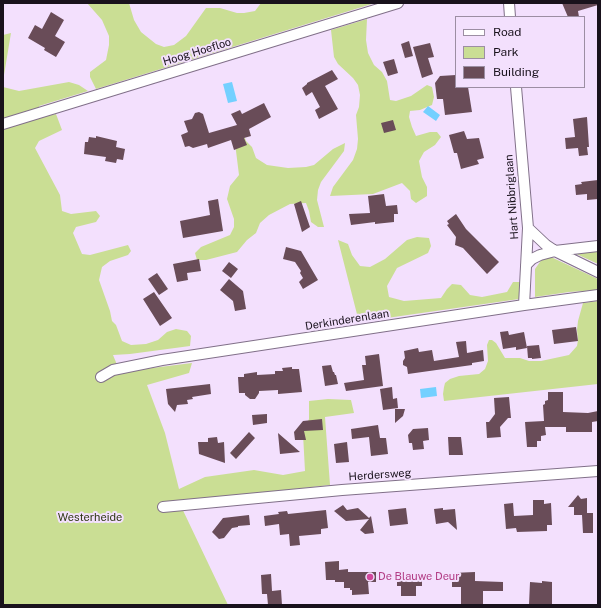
<!DOCTYPE html>
<html>
<head>
<meta charset="utf-8">
<style>
	body { margin:0 }
	#map { position:relative; width:601px; height:608px; overflow:hidden; background:#f3e0fd; font-family:"Public Sans",sans-serif }
	canvas { display:block }
	.frame { position:absolute; inset:0; border:4px solid #19121c; pointer-events:none }
	.legend { position:absolute; left:455px; top:16px; width:130px; height:72px; box-sizing:border-box; background:#f3e0fd; border:1px solid #9c8ea3; margin:0; padding:5px 7px; list-style:none; font-size:12px; color:#19121c }
	.legend li { display:flex; align-items:center; gap:8px; height:20px }
	.legend b { width:20px; border:1px solid #9c8ea3 }
</style>
</head>
<body>
<div id="map">
<canvas width="601" height="608"></canvas>
<div class="frame"></div>
<ul class="legend">
<li><b style="height:5px;background:#fff"></b>Road</li>
<li><b style="height:11px;background:#cade94"></b>Park</li>
<li><b style="height:11px;background:#694c58"></b>Building</li>
</ul>
</div>
<script>
const c = document.querySelector('canvas').getContext('2d');
c.lineJoin = 'round';
function fillPath(path, color) { c.fillStyle = color; c.fill(path, 'evenodd'); }
const toPath = rows => new Path2D(rows.map(r => 'M' + r).join(''));
function strokePath(path, color, width, dash) { c.strokeStyle = color; c.lineWidth = width; c.lineCap = dash ? 'butt' : 'round'; c.setLineDash(dash || []); c.stroke(path); }
function label(font, color, halo, rows, align = 'center') {
  c.font = font + ' "Public Sans",sans-serif'; c.lineWidth = 4; c.setLineDash([]); c.textBaseline = 'middle'; c.strokeStyle = halo; c.fillStyle = color; for (const [text, x, y, turn = 0] of rows) {
    c.save(); c.translate(x, y); c.rotate((+turn || 0) * Math.PI / 180); c.textAlign = isNaN(turn) ? turn : align; if (halo) c.strokeText(text, 0, 0); c.fillText(text, 0, 0); c.restore();
  }
}
fillPath(toPath([
	[87,3,129,3,134,20,141,32,156,44,164,47,174,45,186,36,206,8,220,8,237,13,244,13,255,11,261,3,375,3,96,89,90,77,90,72,106,60,109,45,109,36,102,20],
	[367,19,366,40,368,53,374,65,382,72,387,81,390,100,396,101,411,96,427,85,432,87,434,97,432,105,420,110,410,111,409,117,412,127,416,136,430,132,437,132,441,137,435,145,424,152,419,161,422,177,427,187,427,196,416,203,411,199,410,191,402,183,373,194,330,196,333,187,353,160,357,149,358,139,356,115,359,107,360,95,358,85,353,78,338,64,334,57,331,30],
	[11,33,3,81,3,35],
	[69,82,79,85,88,91,39,106,43,117,56,114,62,130,39,141,35,148,60,195,62,211,71,214,96,211,100,216,96,222,76,227,73,233,82,254,90,255,128,245,131,251,128,255,110,261,102,267,99,280,110,311,112,321,116,325,122,341,131,345,146,344,158,340,167,332,176,329,187,331,191,336,190,346,130,354,113,355,120,372,192,363,189,373,147,385,165,433,179,489,205,477,254,470,283,475,305,471,303,434,309,419,309,401,328,399,351,400,354,413,325,417,330,485,179,502,228,605,3,605,3,87,19,91],
	[244,135,246,141,252,147,256,158,267,165,288,168,306,167,314,165,333,149,345,143,344,151,321,182,318,190,317,200,324,227,318,227,311,222,309,211,306,203,290,204,269,215,260,223,256,233,247,240,237,252,206,260,197,260,195,253,201,247,230,235,234,227,234,219,227,199,230,186,239,175,235,143],
	[417,237,429,238,431,246,428,253,397,268,387,286,389,297,404,301,441,298,447,289,452,284,461,285,470,295,482,297,507,292,513,282,520,282,519,299,359,322,338,240,348,244,352,255,360,266,370,267,385,259,407,240],
	[598,248,598,264,570,251],
	[551,257,598,279,598,290,569,292,535,297,535,269,542,259],
	[598,301,598,384,444,401,443,394,444,387,445,383,450,379,459,376,479,374,485,369,488,361,487,345,489,340,492,340,496,343,505,358,520,358,529,361,541,361,569,355,577,346,578,340,577,330,578,321,583,303]
]), '#cade94');
fillPath(toPath([
	[232,82,237,101,228,103,223,84],
	[428,106,440,115,436,121,423,112],
	[436,387,437,396,421,398,420,389]
]), '#73d0ff');
fillPath(toPath([
	[562,3,597,3,598,5,578,11,579,17,568,17],
	[51,12,64,20,55,36,65,42,56,57,44,50,45,48,28,38,35,25,42,29],
	[409,41,413,56,405,58,401,44],
	[430,43,434,57,428,58,433,74,422,78,413,47],
	[394,59,398,73,388,76,383,62],
	[332,70,338,79,325,86,338,109,319,119,315,110,320,107,312,92,306,96,302,88,307,84,307,83],
	[456,75,456,87,468,87,472,112,445,115,443,99,437,99,435,83,440,76],
	[264,103,271,117,249,129,251,136,244,138,247,145,234,150,231,140,208,148,207,144,193,148,189,146,185,147,181,135,188,132,184,121,192,119,195,113,199,112,203,114,209,133,237,125,231,114,240,110,242,114],
	[587,117,589,147,587,147,588,155,579,156,578,148,566,149,565,138,575,137,573,119],
	[393,120,396,130,384,133,381,123],
	[464,131,467,139,479,138,484,158,477,160,479,164,461,169,457,153,454,153,449,135],
	[96,136,117,141,116,147,125,149,123,160,117,159,116,163,105,161,106,157,84,154,85,142,88,142,89,137,96,138],
	[598,180,598,199,587,200,587,194,576,195,575,185,582,184,581,182],
	[384,194,386,206,397,205,398,214,394,214,394,222,375,224,375,222,351,225,349,214,370,213,368,196],
	[218,199,223,231,183,238,180,221,210,215,208,201],
	[301,201,310,227,302,232,294,204],
	[456,214,466,229,499,262,487,274,463,248,455,245,456,237,447,225,449,224,447,221],
	[286,247,301,251,318,280,303,289,299,282,303,278,300,273,301,271,295,262,283,259],
	[199,259,201,271,187,273,188,280,177,282,173,264],
	[229,262,238,269,231,278,222,271],
	[157,273,168,289,159,295,148,279],
	[229,279,243,291,246,309,235,311,233,301,220,290],
	[154,292,172,318,160,326,143,299],
	[576,327,578,341,554,344,552,330],
	[508,331,509,335,524,332,527,348,516,350,516,347,503,349,500,332],
	[466,341,467,353,483,350,484,361,472,363,472,365,408,374,407,367,403,365,403,361,405,358,404,351,418,348,419,352,432,350,434,361,459,357,456,342],
	[539,345,541,358,532,359,532,358,528,358,527,346],
	[379,354,383,386,346,391,344,383,364,380,362,365,366,365,365,356],
	[331,365,333,372,334,372,335,375,336,375,338,384,325,386,322,366],
	[292,367,292,369,299,369,302,392,278,394,278,390,259,391,259,393,255,399,250,399,245,395,245,393,239,393,238,377,244,377,244,374,257,372,257,375,275,374,275,371,283,371,282,368],
	[210,384,211,394,192,397,193,399,187,400,188,404,177,405,175,412,168,404,166,389],
	[392,387,393,399,397,398,398,408,383,410,380,389],
	[548,392,563,392,563,412,588,413,598,411,598,421,592,422,592,432,566,432,566,427,545,427,546,435,541,436,541,441,537,441,537,447,527,447,525,422,544,421,543,405,545,404,545,401,548,400],
	[509,397,511,418,508,418,500,427,501,437,487,438,486,422,489,422,495,414,494,398],
	[395,409,405,409,403,416,395,423],
	[267,414,267,423,253,425,252,415],
	[322,419,323,430,304,431,306,440,295,440,294,432,303,421],
	[378,425,380,438,386,438,388,454,371,456,369,437,352,439,351,429],
	[428,428,429,440,423,441,424,449,413,450,412,443,409,443,408,435,413,429],
	[249,432,255,438,236,459,230,453],
	[278,433,300,452,280,454],
	[217,437,218,443,224,442,225,463,199,454,198,442,208,442,208,438],
	[448,437,461,437,463,455,449,455],
	[347,442,349,462,336,463,334,444],
	[578,495,581,499,587,498,587,513,593,513,593,533,583,533,582,515,574,515,574,507,568,507],
	[533,500,544,500,544,504,551,503,552,525,547,525,547,531,517,532,516,528,506,529,504,504,513,503,514,516,533,515],
	[343,505,347,510,358,508,369,518,371,516,374,533,365,534,360,530,369,519,346,521,334,511],
	[406,508,408,524,390,526,388,510],
	[443,508,443,510,455,509,457,530,448,522,436,524,434,509],
	[326,510,328,528,321,529,321,534,299,536,300,545,290,546,289,534,280,535,279,524,265,526,264,516,279,514,278,512,287,511,288,514],
	[249,515,250,525,238,526,238,527,232,528,224,538,219,539,212,532,223,518],
	[339,561,339,570,348,569,348,572,376,572,376,582,368,582,369,594,352,595,352,590,350,590,350,588,344,588,344,582,335,582,335,580,326,580,325,562],
	[475,572,475,581,503,582,503,591,483,591,483,605,461,605,461,587,452,587,452,573],
	[271,574,272,591,281,590,282,605,268,605,267,594,262,594,261,575],
	[397,574,411,574,411,576,422,576,422,586,416,586,416,596,401,596,401,586,397,586],
	[542,581,552,582,552,605,529,605,530,582,542,583]
]), '#694c58');
const minor = toPath([
	[509,3,510,17],
	[516,87,528,228,524,305],
	[3,124,398,3],
	[528,228,546,245,555,251,598,272],
	[526,265,532,259,540,255,555,251,598,246],
	[101,377,113,370,162,360,524,305,598,295],
	[163,507,342,490,598,471]
]);
strokePath(minor, '#817089', 12);
strokePath(minor, '#fff', 10);
for (const [x, y, r, color] of [
	[370,577,4,"#d1479c"]
]) { const dot = new Path2D(); dot.arc(x, y, r, 0, 2 * Math.PI); c.fillStyle = color; c.fill(dot); strokePath(dot, '#f3e0fd', 1.5); }
label('11px', '#19121c', '#f3e0fd', [
	["Hoog Hoefloo",197,52,-17],
	["Hart Nibbriglaan",512,197,-94],
	["Derkinderenlaan",347,320,-9],
	["Herdersweg",380,475,-4]
]);
label('11px', '#2c3511', '#f3e0fd', [
	["Westerheide",90,518]
]);
label('11px', '#b23c85', '#f3e0fd', [
	["De Blauwe Deur",378,577]
], 'left');
</script>
</body>
</html>
